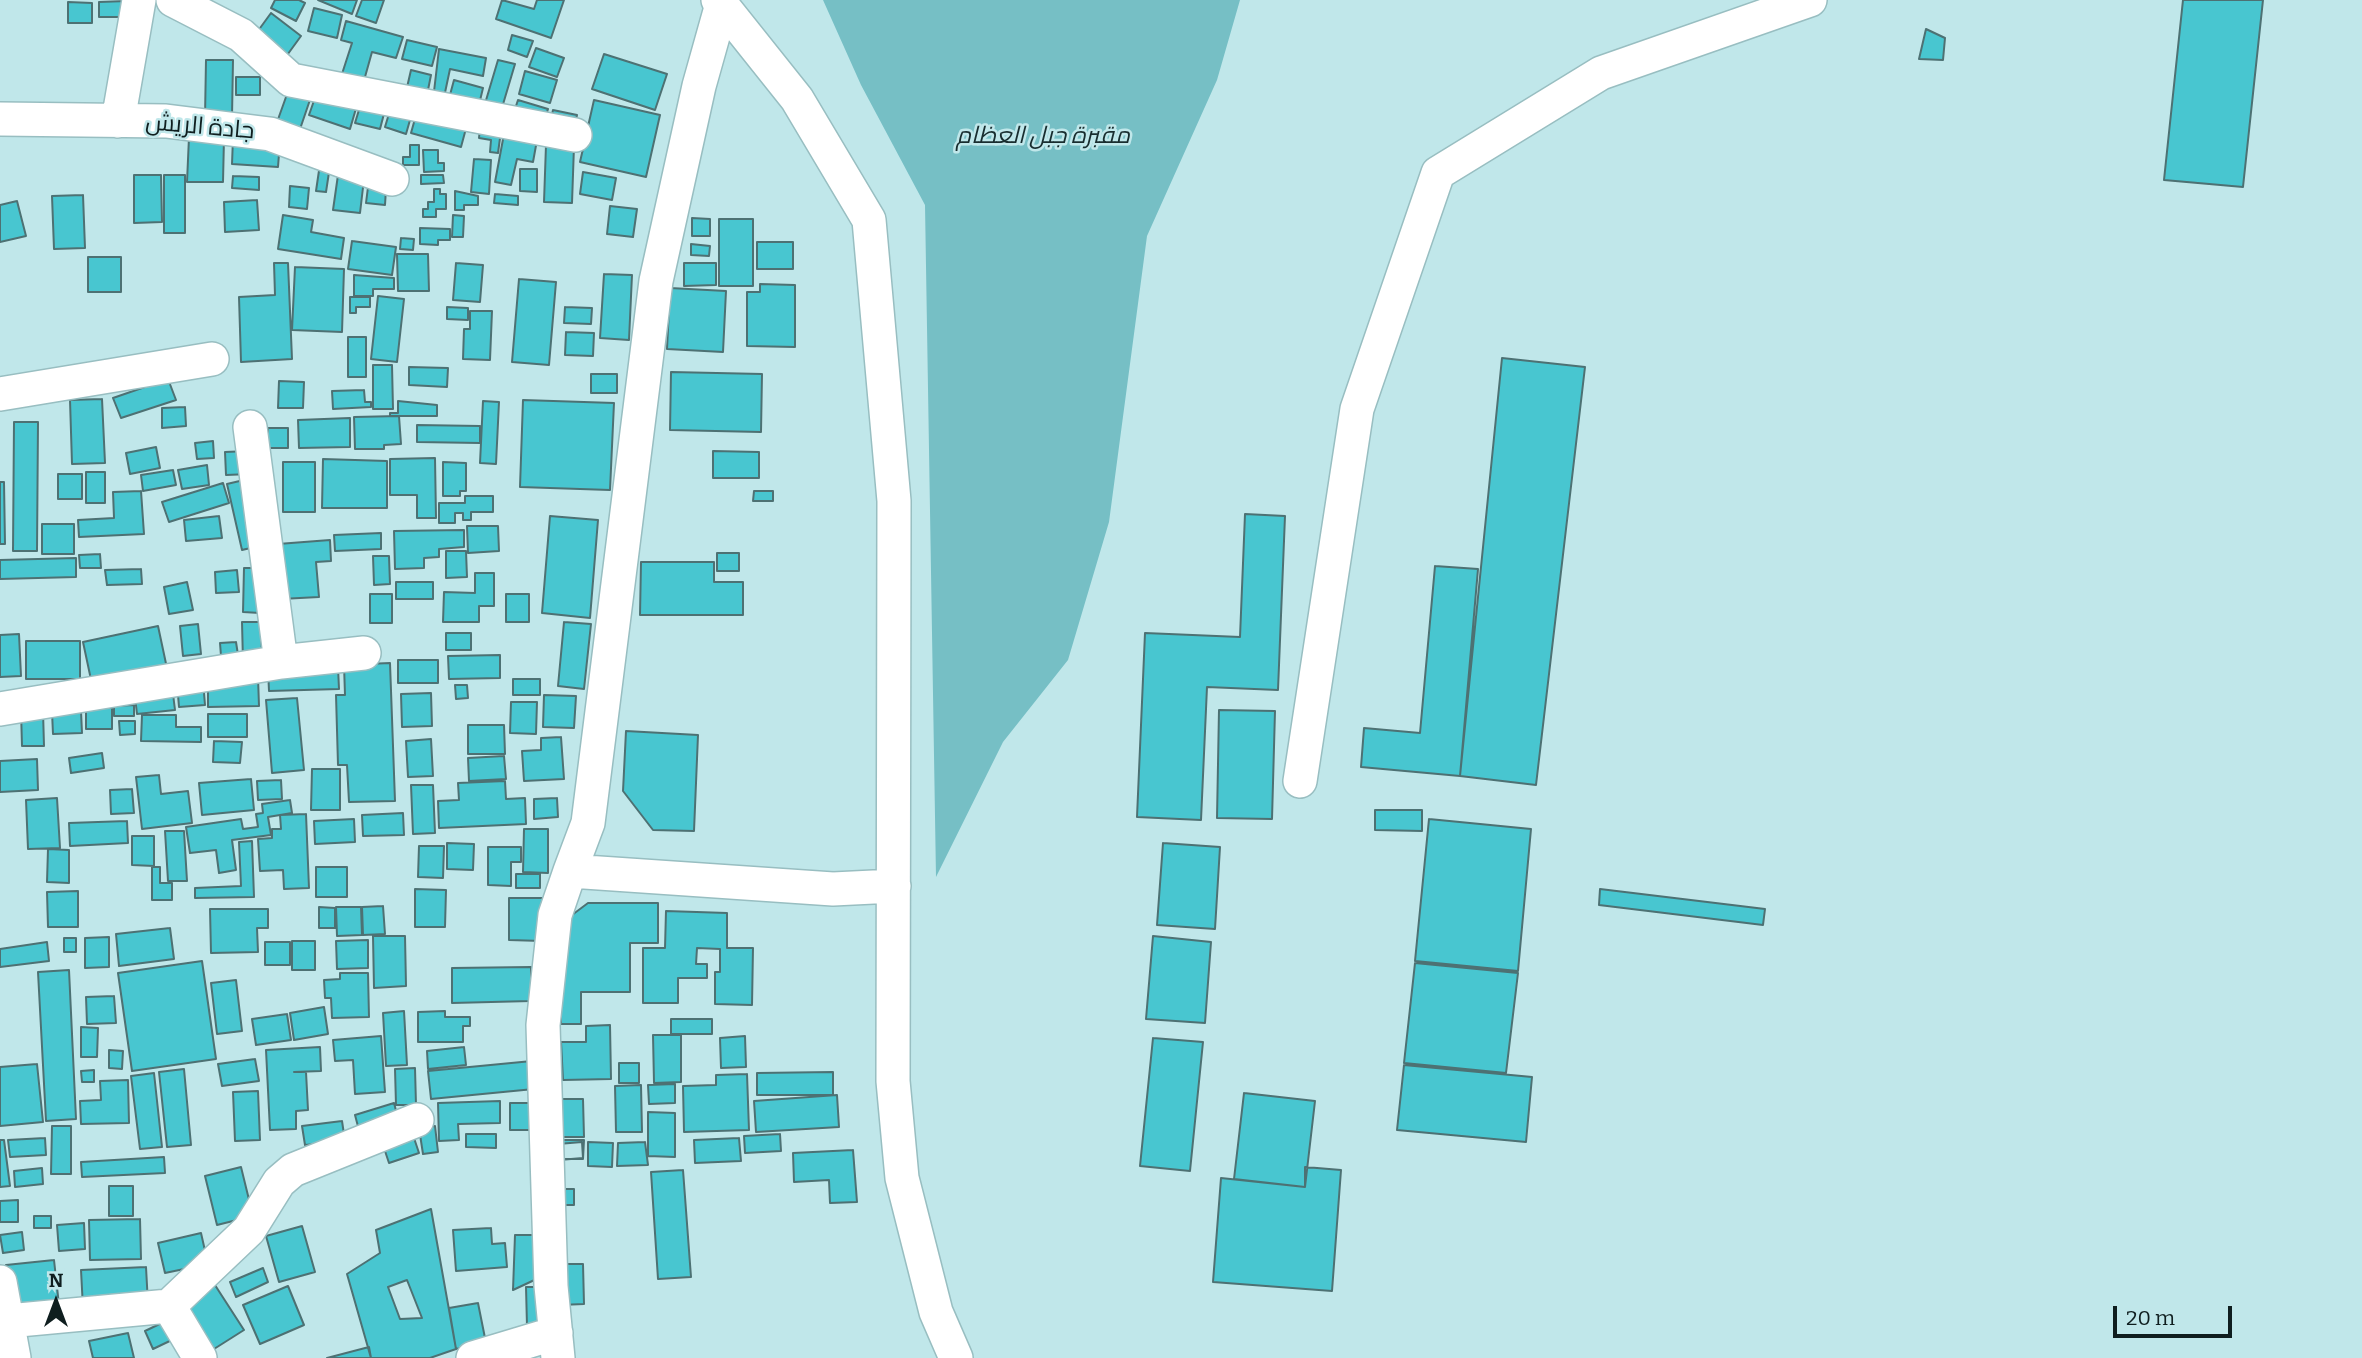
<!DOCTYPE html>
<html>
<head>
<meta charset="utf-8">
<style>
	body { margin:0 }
	#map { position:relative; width:2362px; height:1358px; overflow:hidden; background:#c0e7ea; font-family:Bitter,serif }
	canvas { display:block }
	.north { position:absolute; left:21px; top:1267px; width:70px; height:70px; -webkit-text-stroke:5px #c0e7ea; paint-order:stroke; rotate:0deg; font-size:19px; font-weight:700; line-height:28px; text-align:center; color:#0f1e1f }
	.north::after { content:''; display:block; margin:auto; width:24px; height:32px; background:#0f1e1f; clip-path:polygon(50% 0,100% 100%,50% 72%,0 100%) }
	.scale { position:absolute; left:2113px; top:1306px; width:119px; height:32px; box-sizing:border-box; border:4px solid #0f1e1f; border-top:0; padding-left:9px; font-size:21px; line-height:24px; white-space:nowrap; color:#0f1e1f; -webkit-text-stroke:5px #c0e7ea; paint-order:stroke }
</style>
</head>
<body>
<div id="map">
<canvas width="2362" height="1358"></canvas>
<div class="north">N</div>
<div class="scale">20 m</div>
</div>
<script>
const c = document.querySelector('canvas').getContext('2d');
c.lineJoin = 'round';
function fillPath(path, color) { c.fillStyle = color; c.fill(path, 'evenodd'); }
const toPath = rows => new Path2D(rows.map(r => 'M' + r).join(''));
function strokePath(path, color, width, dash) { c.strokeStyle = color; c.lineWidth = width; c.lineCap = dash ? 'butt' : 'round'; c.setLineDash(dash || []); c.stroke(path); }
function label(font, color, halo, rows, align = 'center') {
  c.font = font + ' Bitter,Cairo,serif'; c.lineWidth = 5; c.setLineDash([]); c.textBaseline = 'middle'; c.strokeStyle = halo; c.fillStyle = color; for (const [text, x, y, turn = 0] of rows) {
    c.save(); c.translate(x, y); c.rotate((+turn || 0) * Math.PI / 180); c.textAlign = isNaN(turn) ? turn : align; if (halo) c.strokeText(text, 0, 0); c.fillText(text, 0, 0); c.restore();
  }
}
fillPath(toPath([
	[823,0,1240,0,1217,80,1147,236,1109,522,1068,660,1003,742,936,877,925,205,861,85]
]), '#76bfc5');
const building = toPath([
	[275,0,299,0,305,3,296,21,271,8,275,0],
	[318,0,357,0,352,14,318,0],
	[362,0,384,0,376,23,356,16,362,0],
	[502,0,534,9,537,0,564,0,551,38,496,19,502,0],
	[2183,0,2263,0,2243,187,2164,180,2183,0],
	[127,1,127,17,99,17,99,2,127,1],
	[68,2,92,3,92,23,68,23,68,2],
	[314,8,342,15,337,38,308,31,314,8],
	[271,13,301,36,285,58,255,35,271,13],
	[346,21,403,37,396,58,372,52,363,84,341,77,352,43,341,40,346,21],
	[1926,29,1945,38,1943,60,1919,59,1926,29],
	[512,35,533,41,527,57,508,50,512,35],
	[407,40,437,47,432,66,402,59,407,40],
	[536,48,564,58,557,77,529,67,536,48],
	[439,49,486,58,483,76,450,69,443,102,433,100,439,49],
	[604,54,667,74,655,110,592,89,604,54],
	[206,60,233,60,232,117,205,117,206,60],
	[498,60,515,64,501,111,484,107,498,60],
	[411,70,431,75,426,100,405,96,411,70],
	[525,71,557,80,550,103,519,94,525,71],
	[236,77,260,77,260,95,236,95,236,77],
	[454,80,483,88,477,113,447,106,454,80],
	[291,83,313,91,299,132,276,125,291,83],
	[317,92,357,105,350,129,309,115,317,92],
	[362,100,386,106,380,129,355,123,362,100],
	[518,100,548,109,542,128,512,118,518,100],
	[594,100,660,115,646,177,580,162,594,100],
	[391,107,412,113,406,134,385,127,391,107],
	[418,108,468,121,461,147,411,133,418,108],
	[553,110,577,115,573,133,549,127,553,110],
	[480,128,501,131,498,153,490,152,491,140,479,138,480,128],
	[504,134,537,140,533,162,517,159,511,185,495,182,504,134],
	[189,137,224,138,223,182,187,182,189,137],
	[233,138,280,141,278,167,232,164,233,138],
	[410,145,419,145,419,165,403,165,403,157,410,157,410,145],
	[546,145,574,146,572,203,544,202,546,145],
	[423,150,438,150,438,163,444,163,444,171,424,172,423,150],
	[321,157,331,159,326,192,316,191,321,157],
	[474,159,491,160,489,194,471,192,474,159],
	[520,169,537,169,537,192,520,191,520,169],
	[583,172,616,178,612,200,580,194,583,172],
	[134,175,161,175,162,222,134,223,134,175],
	[164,175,185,175,185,233,164,233,164,175],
	[338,175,364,179,360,213,333,210,338,175],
	[421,175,443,175,444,183,421,184,421,175],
	[233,176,259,177,259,190,232,188,233,176],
	[369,179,386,189,385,205,366,203,369,179],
	[290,186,309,188,307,209,289,207,290,186],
	[434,189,440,189,440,194,446,194,446,209,436,209,436,217,423,217,423,209,428,209,428,202,434,202,434,189],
	[455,191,478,196,478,205,464,205,464,210,455,210,455,191],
	[495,194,518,196,518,205,494,203,495,194],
	[83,195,85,248,54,249,52,196,83,195],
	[257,200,259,230,225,232,224,202,257,200],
	[17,201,26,236,0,242,0,205,17,201],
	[610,206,637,209,633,237,607,234,610,206],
	[283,215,313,220,311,232,344,238,341,259,278,249,283,215],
	[453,215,464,216,463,237,452,237,453,215],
	[692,218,710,219,710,236,692,236,692,218],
	[719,219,753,219,753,286,719,286,719,219],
	[420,228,450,229,450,240,438,240,438,245,420,244,420,228],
	[401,238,414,239,413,250,400,249,401,238],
	[352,241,396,247,392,275,348,269,352,241],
	[757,242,793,242,793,269,757,269,757,242],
	[691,244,710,246,709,256,691,255,691,244],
	[397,254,428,254,429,291,398,291,397,254],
	[88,257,121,257,121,292,88,292,88,257],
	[274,263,288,263,292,359,241,362,239,297,275,295,274,263],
	[456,263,483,265,480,302,453,300,456,263],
	[684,263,716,263,716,285,684,286,684,263],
	[295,267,344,269,342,332,292,330,295,267],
	[604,274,632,275,629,340,600,338,604,274],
	[354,275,394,278,394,289,373,289,373,296,354,296,354,275],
	[519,279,556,282,549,365,512,362,519,279],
	[760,284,795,285,795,347,747,346,747,292,760,292,760,284],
	[670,288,726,291,723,352,667,349,670,288],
	[378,296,404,299,397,362,371,359,378,296],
	[350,297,370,297,370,307,356,307,356,313,350,313,350,297],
	[447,307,468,308,468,320,447,319,447,307],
	[565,307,592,308,591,324,564,323,565,307],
	[470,311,492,311,490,360,463,359,464,329,470,329,470,311],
	[566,332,594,333,593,356,565,355,566,332],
	[348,337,366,337,366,377,348,377,348,337],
	[1502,358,1585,367,1536,785,1460,776,1502,358],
	[373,365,392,365,393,409,373,409,373,365],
	[409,367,448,368,447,387,409,385,409,367],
	[671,372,762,374,761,432,670,430,671,372],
	[591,374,617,374,617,393,591,393,591,374],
	[168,379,176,400,121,418,113,398,168,379],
	[279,381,304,382,303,408,278,408,279,381],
	[364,390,365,402,371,402,371,407,333,409,332,391,364,390],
	[102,399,105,463,72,464,70,400,102,399],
	[523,400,614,403,610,490,520,487,523,400],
	[398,401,437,405,437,416,390,416,390,413,398,413,398,401],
	[483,401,499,402,496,464,480,463,483,401],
	[185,407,186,426,162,428,162,408,185,407],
	[399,416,401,444,384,445,384,449,355,449,354,417,399,416],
	[350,418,350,447,299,448,298,420,350,418],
	[14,422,38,422,37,551,13,551,14,422],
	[417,425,480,426,480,443,417,442,417,425],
	[268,428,288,428,288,448,268,448,268,428],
	[213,441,214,458,197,459,195,443,213,441],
	[156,447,160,468,130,474,126,453,156,447],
	[249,451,250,474,226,475,225,452,249,451],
	[713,451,759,452,759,478,713,478,713,451],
	[435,458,436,518,417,518,417,495,390,495,390,459,435,458],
	[323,459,387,461,387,508,322,508,323,459],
	[283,462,315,462,315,512,283,512,283,462],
	[443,462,466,463,466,491,460,491,460,496,443,496,443,462],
	[207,465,209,485,182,489,178,470,207,465],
	[173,470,176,485,143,491,141,475,173,470],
	[86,472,105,472,105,503,86,503,86,472],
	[58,474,82,474,82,499,58,499,58,474],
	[248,479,263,545,242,550,227,484,248,479],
	[0,482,4,482,5,544,0,544,0,482],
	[223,483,229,503,169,522,162,502,223,483],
	[141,491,144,534,79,537,78,520,114,518,113,492,141,491],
	[754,491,773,491,773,501,753,501,754,491],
	[465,496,493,496,493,512,471,512,471,520,463,520,463,513,455,513,455,523,439,523,439,503,465,503,465,496],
	[1245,514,1285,516,1278,690,1207,687,1201,820,1137,817,1145,633,1240,637,1245,514],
	[219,516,222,538,186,541,184,520,219,516],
	[550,516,598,520,590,618,542,613,550,516],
	[42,524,74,524,74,554,42,554,42,524],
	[467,526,498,526,499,551,468,553,467,526],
	[464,530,464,547,439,549,439,557,424,558,424,568,395,569,394,531,464,530],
	[381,533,381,549,335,551,334,535,381,533],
	[330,540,331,561,316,562,319,597,281,599,278,544,330,540],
	[446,551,466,551,467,577,446,578,446,551],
	[717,553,739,553,739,571,717,571,717,553],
	[100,554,101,568,80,568,79,555,100,554],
	[373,556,389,556,390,584,374,585,373,556],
	[76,558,76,577,0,579,0,560,76,558],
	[641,562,714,562,714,582,743,582,743,615,640,615,641,562],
	[1435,566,1478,569,1460,776,1361,767,1364,728,1420,733,1435,566],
	[244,568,262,568,260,613,243,612,244,568],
	[141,569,142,584,107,585,105,570,141,569],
	[237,570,239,592,216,593,215,572,237,570],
	[475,573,494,573,494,606,479,606,479,622,443,622,444,592,475,593,475,573],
	[187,582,193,610,169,614,164,587,187,582],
	[396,582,433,582,433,599,396,599,396,582],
	[370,594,392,594,392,623,370,623,370,594],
	[506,594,529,594,529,622,506,622,506,594],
	[242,622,261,622,262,661,243,662,242,622],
	[564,622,591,624,584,689,558,686,564,622],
	[198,624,201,654,183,656,180,626,198,624],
	[158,626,168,673,93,689,83,642,158,626],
	[446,633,471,633,471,650,446,650,446,633],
	[19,634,21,676,0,677,0,635,19,634],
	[26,641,80,641,80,679,26,679,26,641],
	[236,642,238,655,221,656,220,643,236,642],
	[500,655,500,678,449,679,448,656,500,655],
	[398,660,438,660,438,683,398,683,398,660],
	[390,663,395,801,349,802,347,765,338,765,336,695,345,695,344,665,390,663],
	[338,667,339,689,269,691,268,669,338,667],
	[208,677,258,677,259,706,208,707,208,677],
	[513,679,540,679,540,695,513,695,513,679],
	[203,681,205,705,179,707,177,683,203,681],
	[455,685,467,685,468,698,456,699,455,685],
	[431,693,432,726,402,727,401,694,431,693],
	[173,694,175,710,137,714,135,697,173,694],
	[544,695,576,696,574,728,543,727,544,695],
	[297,698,304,770,272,773,266,700,297,698],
	[511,702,537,702,536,734,510,733,511,702],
	[134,705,134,716,114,716,114,706,134,705],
	[86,708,112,708,112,729,86,729,86,708],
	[1219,710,1275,711,1272,819,1217,818,1219,710],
	[21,711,43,711,44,746,22,746,21,711],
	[81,711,82,733,53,734,52,712,81,711],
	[208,714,247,714,247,737,208,737,208,714],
	[142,715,176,715,176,727,201,727,201,742,141,741,142,715],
	[119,721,135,721,135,734,120,735,119,721],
	[468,725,504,725,505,754,468,754,468,725],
	[626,731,698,735,694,831,653,830,623,791,626,731],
	[561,737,564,779,524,781,522,751,541,750,541,738,561,737],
	[431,739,433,776,408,777,406,741,431,739],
	[214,741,242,742,240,763,213,762,214,741],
	[102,753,104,768,71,773,69,758,102,753],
	[504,756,506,779,469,781,468,758,504,756],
	[37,759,38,790,0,792,0,761,37,759],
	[312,769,340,769,340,810,311,810,312,769],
	[159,775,161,794,188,791,192,823,142,829,136,777,159,775],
	[251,779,254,810,202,815,199,783,251,779],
	[281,780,282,799,258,800,257,781,281,780],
	[505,781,506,799,525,798,526,824,439,828,438,801,459,800,458,783,505,781],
	[411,785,433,785,435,833,413,834,411,785],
	[132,789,134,813,111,814,110,790,132,789],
	[57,798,60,848,28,849,26,800,57,798],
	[557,798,558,817,534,819,534,799,557,798],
	[290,800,292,813,268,817,271,835,232,840,236,870,219,873,216,850,190,853,186,827,241,819,243,829,258,827,256,814,263,813,262,804,290,800],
	[1375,810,1422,810,1422,831,1375,830,1375,810],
	[403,813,404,835,363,836,362,815,403,813],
	[306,814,309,888,284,889,283,870,260,871,258,839,272,838,272,829,281,829,280,815,306,814],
	[354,819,355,842,315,844,314,821,354,819],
	[1429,819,1531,829,1518,971,1415,961,1429,819],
	[127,821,128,843,70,846,69,823,127,821],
	[524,829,548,829,548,873,523,872,524,829],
	[165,831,184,831,187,881,168,881,165,831],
	[132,836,154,836,154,866,132,865,132,836],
	[252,841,254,897,195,898,195,888,241,886,239,842,252,841],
	[447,843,474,844,473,870,447,869,447,843],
	[1163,843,1220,847,1215,929,1157,925,1163,843],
	[419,846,444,846,443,878,418,877,419,846],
	[488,847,521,847,521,862,511,862,511,886,488,885,488,847],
	[48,849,69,850,69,883,47,882,48,849],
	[152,867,160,867,160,883,172,883,172,900,152,900,152,867],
	[316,867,347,867,347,897,316,897,316,867],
	[516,874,540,874,540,888,516,888,516,874],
	[415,889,446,890,445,927,415,927,415,889],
	[1600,889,1765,909,1763,925,1599,905,1600,889],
	[78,891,78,927,48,927,47,892,78,891],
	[509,898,543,898,542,941,509,940,509,898],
	[588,903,658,903,658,943,630,943,630,992,581,992,581,1024,561,1024,560,938,572,915,588,903],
	[383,906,385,934,363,935,362,907,383,906],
	[319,907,335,908,335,928,319,928,319,907],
	[336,907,361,907,362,935,337,936,336,907],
	[210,909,268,909,268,928,257,928,258,952,211,953,210,909],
	[666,911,727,913,727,948,753,948,752,1005,715,1004,715,972,720,972,720,949,697,948,696,964,707,964,707,978,678,978,678,1003,643,1003,643,948,665,948,666,911],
	[170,928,174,959,119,966,116,934,170,928],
	[373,936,405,936,406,986,374,988,373,936],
	[1153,936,1211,942,1205,1023,1146,1019,1153,936],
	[109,937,109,967,85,968,85,938,109,937],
	[64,938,76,938,76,952,64,952,64,938],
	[368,940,368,968,337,969,336,941,368,940],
	[292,941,315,941,315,970,292,970,292,941],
	[47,942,49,961,0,967,0,949,47,942],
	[265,942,290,942,290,965,265,965,265,942],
	[202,961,216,1059,132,1071,118,973,202,961],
	[1415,963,1518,973,1506,1073,1404,1063,1415,963],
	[531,967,531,1001,452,1003,452,968,531,967],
	[69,970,76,1119,46,1121,38,972,69,970],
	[340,973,368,973,369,1017,332,1018,331,998,325,998,324,980,340,979,340,973],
	[236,980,242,1031,217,1034,211,983,236,980],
	[114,996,116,1023,87,1024,86,997,114,996],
	[324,1007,328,1034,294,1040,290,1013,324,1007],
	[404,1011,407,1065,386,1066,383,1013,404,1011],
	[445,1011,445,1017,470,1017,470,1026,463,1026,463,1042,418,1042,418,1012,445,1011],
	[287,1014,291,1040,256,1045,252,1019,287,1014],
	[671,1019,712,1019,712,1034,671,1034,671,1019],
	[610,1025,611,1079,563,1080,561,1042,586,1042,586,1026,610,1025],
	[81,1027,98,1028,97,1057,81,1057,81,1027],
	[653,1035,681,1035,681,1082,654,1083,653,1035],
	[381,1036,385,1092,355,1094,353,1060,335,1061,333,1040,381,1036],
	[745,1036,746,1067,721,1068,720,1038,745,1036],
	[1153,1038,1203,1042,1190,1171,1140,1166,1153,1038],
	[320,1047,321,1071,294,1072,306,1072,308,1110,296,1111,296,1129,270,1130,266,1050,320,1047],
	[464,1047,466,1065,428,1069,427,1051,464,1047],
	[109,1050,123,1051,122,1069,109,1068,109,1050],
	[255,1059,259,1081,222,1086,218,1064,255,1059],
	[532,1061,534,1089,431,1099,428,1071,532,1061],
	[619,1063,639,1063,639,1083,619,1083,619,1063],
	[37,1064,43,1122,0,1126,0,1067,37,1064],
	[1404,1065,1532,1077,1526,1142,1397,1130,1404,1065],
	[415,1068,416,1105,396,1105,395,1069,415,1068],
	[184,1069,191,1145,167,1147,159,1072,184,1069],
	[94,1070,94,1082,82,1082,81,1071,94,1070],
	[833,1072,833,1095,757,1095,757,1073,833,1072],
	[154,1073,162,1147,140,1149,131,1076,154,1073],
	[747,1074,749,1130,684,1132,683,1086,716,1085,716,1075,747,1074],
	[128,1080,129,1123,81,1124,80,1101,101,1100,100,1081,128,1080],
	[675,1084,675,1103,649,1104,648,1085,675,1084],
	[641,1085,642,1132,616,1132,615,1086,641,1085],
	[258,1091,260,1140,235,1141,233,1092,258,1091],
	[1244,1093,1315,1101,1305,1187,1234,1179,1244,1093],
	[837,1095,839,1127,756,1132,754,1101,837,1095],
	[558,1099,583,1099,584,1137,559,1137,558,1099],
	[500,1101,500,1123,458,1124,459,1140,439,1141,438,1103,500,1101],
	[394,1103,399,1122,360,1134,355,1115,394,1103],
	[510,1103,537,1103,538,1130,510,1130,510,1103],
	[648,1112,675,1113,675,1157,648,1156,648,1112],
	[342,1121,345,1141,305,1145,302,1126,342,1121],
	[52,1126,71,1126,71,1174,51,1174,52,1126],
	[435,1126,438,1152,423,1154,419,1128,435,1126],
	[412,1132,419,1153,389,1163,382,1142,412,1132],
	[466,1134,496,1134,496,1148,466,1147,466,1134],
	[780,1134,781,1151,745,1153,744,1136,780,1134],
	[45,1138,46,1155,10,1157,8,1140,45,1138],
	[739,1138,741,1161,695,1163,694,1140,739,1138],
	[0,1140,4,1140,10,1186,0,1187,0,1140],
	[558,1140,584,1140,583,1159,558,1159,558,1140],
	[582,1142,583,1158,559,1160,558,1144,582,1142],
	[588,1142,613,1143,612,1167,588,1166,588,1142],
	[645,1142,648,1165,617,1166,618,1143,645,1142],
	[853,1150,857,1202,830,1203,829,1180,794,1182,793,1153,853,1150],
	[164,1157,165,1173,82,1177,81,1162,164,1157],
	[241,1167,253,1216,217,1225,205,1176,241,1167],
	[1305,1167,1341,1170,1332,1291,1213,1282,1221,1178,1305,1187,1305,1167],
	[42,1168,43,1184,15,1187,14,1171,42,1168],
	[683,1170,691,1277,658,1279,651,1172,683,1170],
	[109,1186,133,1186,133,1216,109,1216,109,1186],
	[560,1189,574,1189,574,1205,560,1205,560,1189],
	[18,1200,18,1222,0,1222,0,1201,18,1200],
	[431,1209,456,1349,430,1358,371,1358,347,1274,380,1253,376,1230,431,1209],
	[34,1216,51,1216,51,1228,34,1228,34,1216],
	[140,1219,141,1259,90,1260,89,1220,140,1219],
	[84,1223,85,1249,59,1251,57,1225,84,1223],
	[302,1226,315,1272,279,1282,266,1236,302,1226],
	[491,1228,492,1244,505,1243,507,1267,456,1271,453,1230,491,1228],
	[22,1232,24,1250,3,1253,0,1235,22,1232],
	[201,1233,208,1264,165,1273,158,1243,201,1233],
	[515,1235,544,1235,543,1276,513,1290,515,1235],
	[54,1260,59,1305,11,1310,6,1265,54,1260],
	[559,1264,583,1264,584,1304,560,1305,559,1264],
	[146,1267,148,1304,83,1308,81,1270,146,1267],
	[263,1268,268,1282,236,1297,230,1282,263,1268],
	[407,1280,422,1318,400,1319,388,1287,407,1280],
	[213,1282,244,1330,214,1349,184,1301,213,1282],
	[288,1286,304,1325,260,1344,243,1305,288,1286],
	[526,1287,543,1287,544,1326,527,1326,526,1287],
	[478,1303,486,1343,456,1349,449,1308,478,1303],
	[168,1320,176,1338,153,1349,145,1331,168,1320],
	[128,1333,134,1358,93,1358,89,1341,128,1333],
	[369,1347,371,1358,327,1358,369,1347]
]);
fillPath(building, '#48c6d0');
strokePath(building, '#4d7173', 2);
const street = toPath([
	[173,0,241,35,291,80,575,135],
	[718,0,797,99,869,220,894,501,893,1081,902,1178,936,1312,956,1358],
	[722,4,699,86,656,281,588,823,570,871,833,889,894,886],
	[0,119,166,121,270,134,392,179],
	[118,121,139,0],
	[0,394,212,359],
	[250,427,281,662],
	[0,709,281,662,364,653],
	[1300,781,1357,409,1438,173,1601,73,1810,0],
	[0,1282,14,1358],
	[169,1306,200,1358],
	[8,1321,169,1306,249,1230,279,1182,293,1170,417,1120],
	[473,1358,556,1333],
	[558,1358,551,1286,543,1025,555,915,570,871]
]);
strokePath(street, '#98bec1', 36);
strokePath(street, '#fff', 33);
label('24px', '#0f1e1f', '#c0e7ea', [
	["جادة الريش",200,127,5]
]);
label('italic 24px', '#182d2f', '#c0e7ea', [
	["مقبرة جبل العظام",1043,136]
]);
</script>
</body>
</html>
